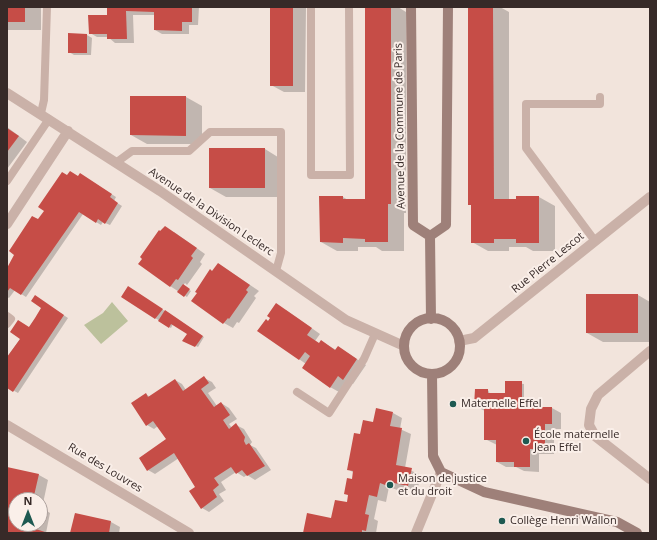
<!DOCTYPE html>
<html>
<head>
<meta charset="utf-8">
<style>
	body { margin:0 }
	#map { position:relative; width:657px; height:540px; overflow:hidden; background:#f2e4dc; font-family:"Open Sans",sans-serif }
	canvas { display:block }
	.frame { position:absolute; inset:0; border:8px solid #372a28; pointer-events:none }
	.north { position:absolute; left:8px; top:492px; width:40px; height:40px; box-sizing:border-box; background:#faefe9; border:1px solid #aca09c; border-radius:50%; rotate:0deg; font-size:11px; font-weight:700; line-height:16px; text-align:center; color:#372a28 }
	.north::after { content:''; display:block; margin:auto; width:14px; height:18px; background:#1e5951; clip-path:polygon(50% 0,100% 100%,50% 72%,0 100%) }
</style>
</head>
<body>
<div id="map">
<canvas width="657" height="540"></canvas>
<div class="frame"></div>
<div class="north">N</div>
</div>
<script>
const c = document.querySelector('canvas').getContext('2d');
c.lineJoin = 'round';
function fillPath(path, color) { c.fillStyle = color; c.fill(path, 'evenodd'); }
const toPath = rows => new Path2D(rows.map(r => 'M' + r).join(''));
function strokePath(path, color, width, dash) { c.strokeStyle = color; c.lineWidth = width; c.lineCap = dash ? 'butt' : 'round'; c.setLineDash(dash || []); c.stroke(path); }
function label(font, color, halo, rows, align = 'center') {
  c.font = font + ' "Open Sans",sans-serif'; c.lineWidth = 4; c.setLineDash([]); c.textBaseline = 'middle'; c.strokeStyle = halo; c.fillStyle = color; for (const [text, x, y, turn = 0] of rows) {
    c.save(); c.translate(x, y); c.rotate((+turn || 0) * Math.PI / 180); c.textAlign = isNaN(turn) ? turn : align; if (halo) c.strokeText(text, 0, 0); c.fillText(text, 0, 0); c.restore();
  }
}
fillPath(toPath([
	[112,302,128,321,101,344,84,325,103,313]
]), '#bcc19c');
fillPath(toPath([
	[7,7,41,7,41,30,7,30],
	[108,7,199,7,198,25,189,25,189,34,162,34,155,30,155,15,133,15,134,43,115,43,108,37,97,37,90,33,108,16],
	[271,7,306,7,305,92,284,92,271,85],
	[366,7,398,7,406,12,406,213,404,213,404,251,382,251,376,247,358,247,358,251,337,251,321,242,343,197,348,200,366,200],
	[469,7,500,7,509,12,509,200,539,197,555,206,555,251,533,251,526,247,509,247,509,251,488,251,472,242,472,205,469,204],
	[87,35,92,38,91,55,74,55,69,52],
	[131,97,186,97,202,106,202,144,147,144,131,135],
	[7,127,27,142,7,169],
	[210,149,265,149,281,159,281,197,226,197,210,188],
	[68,176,85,177,116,197,114,201,122,206,110,225,103,222,101,225,83,214,26,297,15,290,9,298,7,297,7,270],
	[174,232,205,254,200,262,202,264,187,285,185,283,183,286,191,291,187,297,170,286],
	[219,264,259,291,254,296,256,298,239,323,237,322,233,328,224,323,213,272],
	[133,290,204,337,198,347,184,340,188,334,173,324,171,328,122,297],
	[638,295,650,302,650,342,603,342,587,333],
	[39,299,68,318,18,393,7,387,7,357,43,308],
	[286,310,320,334,315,341,320,344,321,341,336,350,338,347,366,365,353,384,347,381,339,392,330,387,306,364,259,331],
	[204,378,212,382,216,388,208,393,217,406,221,403,229,408,237,419,229,424,232,428,236,425,244,429,252,442,250,445,256,448,271,470,255,480,247,475,244,477,236,472,221,482,226,490,219,494,224,501,209,512,202,508,196,487,179,458,155,474,148,470,167,440,158,426,154,429,147,425,146,394,150,397,175,380,182,384,186,390],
	[506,382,524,384,524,408,552,408,561,413,561,429,554,429,554,454,539,454,539,472,524,471,516,467,506,467,497,462,497,445,485,439,485,411,475,406,476,390,488,390,490,394,506,394],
	[393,413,402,418,400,429,411,434,405,468,421,475,417,491,403,488,403,492,389,487,386,502,378,500,374,519,378,521,376,533,304,533,332,519,348,503,354,473,348,469,361,435,374,423],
	[7,468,39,475,48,480,42,508,50,513,46,533,47,533,7,533],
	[16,500,40,500,40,524,16,524],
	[75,514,111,522,120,527,119,533,71,533]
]), '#0003');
fillPath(toPath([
	[7,7,25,7,25,22,7,22],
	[107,7,192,7,192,22,182,22,182,31,154,30,154,12,126,11,127,39,107,39,107,34,89,34,88,15,107,15],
	[270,7,293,7,293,86,270,86],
	[365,7,391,7,391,204,388,204,388,242,365,242,365,239,343,238,343,243,320,242,319,196,343,196,343,199,365,199],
	[468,7,493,7,494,199,516,199,516,196,539,196,539,243,516,243,516,239,494,239,494,243,471,243,471,205,468,205],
	[68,33,87,34,87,53,68,53],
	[130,96,186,96,186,136,130,135],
	[7,128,19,136,7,152],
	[209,148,265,148,265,188,209,188],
	[70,171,78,176,80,173,112,194,110,197,118,203,105,224,98,219,96,223,79,212,21,295,10,288,7,292,7,268,14,255,9,251,32,216,38,219,44,211,38,207,62,172,67,175],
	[165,226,197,248,191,256,193,258,178,280,176,279,170,287,138,264,142,259,140,257,159,230,160,231],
	[218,263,250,285,246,290,248,292,229,319,228,318,223,324,191,301,197,293,195,292,210,269,212,271],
	[183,284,190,289,184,297,177,292],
	[128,286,163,309,155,319,121,297],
	[586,294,638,294,638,333,586,333],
	[35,295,64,315,13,392,7,388,7,357,20,339,10,332,18,320,29,327,35,318,41,308,31,301],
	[276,303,312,328,307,335,319,343,321,340,335,350,338,346,357,359,343,380,338,376,330,388,302,368,310,356,305,352,299,360,257,331,266,319,268,321,270,318,267,316],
	[165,310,203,336,195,347,182,341,187,334,171,324,169,328,158,321],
	[204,376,209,383,201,389,214,407,221,402,230,415,223,420,229,429,236,423,245,437,244,441,246,445,249,443,265,466,247,476,242,470,236,474,231,467,214,478,219,485,213,490,217,497,201,509,189,491,195,487,174,453,147,471,139,458,166,439,153,421,146,426,131,403,146,393,148,397,175,379,183,391],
	[505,381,522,381,522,407,552,407,552,424,545,424,545,449,530,449,530,467,514,467,514,462,496,462,496,440,484,440,484,406,474,406,475,389,488,389,488,393,505,393],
	[376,408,393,412,390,426,402,428,396,465,412,468,408,486,394,483,393,488,380,483,377,497,369,495,365,514,369,515,366,531,362,530,362,533,303,533,307,513,331,518,335,500,347,502,348,495,344,494,347,478,352,479,353,471,347,470,354,433,360,434,363,420,373,422],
	[7,467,39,474,33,500,16,500,16,524,37,524,36,529,48,533,7,533],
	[75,513,111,521,109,533,70,533]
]), '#c64d47');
strokePath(toPath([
	[311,7,311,175,350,175,349,7],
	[41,113,44,100,47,7],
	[117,162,132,151,189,151,210,132,281,132,281,253,276,271],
	[7,181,49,119],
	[595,241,526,148,526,104,600,104,600,97],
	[7,316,11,319,7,324],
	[297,392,329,413,364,359,375,334]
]), '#cab1a8', 8);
strokePath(toPath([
	[7,93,160,191,346,320,404,346],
	[7,224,68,131],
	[459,341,474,338,650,197],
	[650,351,598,395,591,409,589,425,595,436,650,479],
	[7,425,189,533],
	[416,533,441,472]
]), '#cab1a8', 10);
strokePath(toPath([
	[411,7,413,225,430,236],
	[430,236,446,225,448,7],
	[430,236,431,319],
	'404 346a28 28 0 1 1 56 0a28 28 0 1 1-56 0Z',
	[432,374,433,456,441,472,484,492,617,522,637,533]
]), '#9e8079', 10);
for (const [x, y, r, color] of [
	[453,404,4,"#1e5951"],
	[526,441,4,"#1e5951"],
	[390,485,4,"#1e5951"],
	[502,521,4,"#1e5951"]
]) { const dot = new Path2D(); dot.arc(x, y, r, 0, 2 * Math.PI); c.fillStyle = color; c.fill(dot); strokePath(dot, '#faefe9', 1.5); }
label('11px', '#372a28', '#faefe9', [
	["Avenue de la Commune de Paris",400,126,-91],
	["Avenue de la Division Leclerc",211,212,34],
	["Rue Pierre Lescot",548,263,-39],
	["Rue des Louvres",105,468,31]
]);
label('11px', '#372a28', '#faefe9', [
	["Maternelle Effel",461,404],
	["École maternelle",534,435],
	["Jean Effel",534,448],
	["Maison de justice",398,479],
	["et du droit",398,492],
	["Collège Henri Wallon",510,521]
], 'left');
</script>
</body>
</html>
